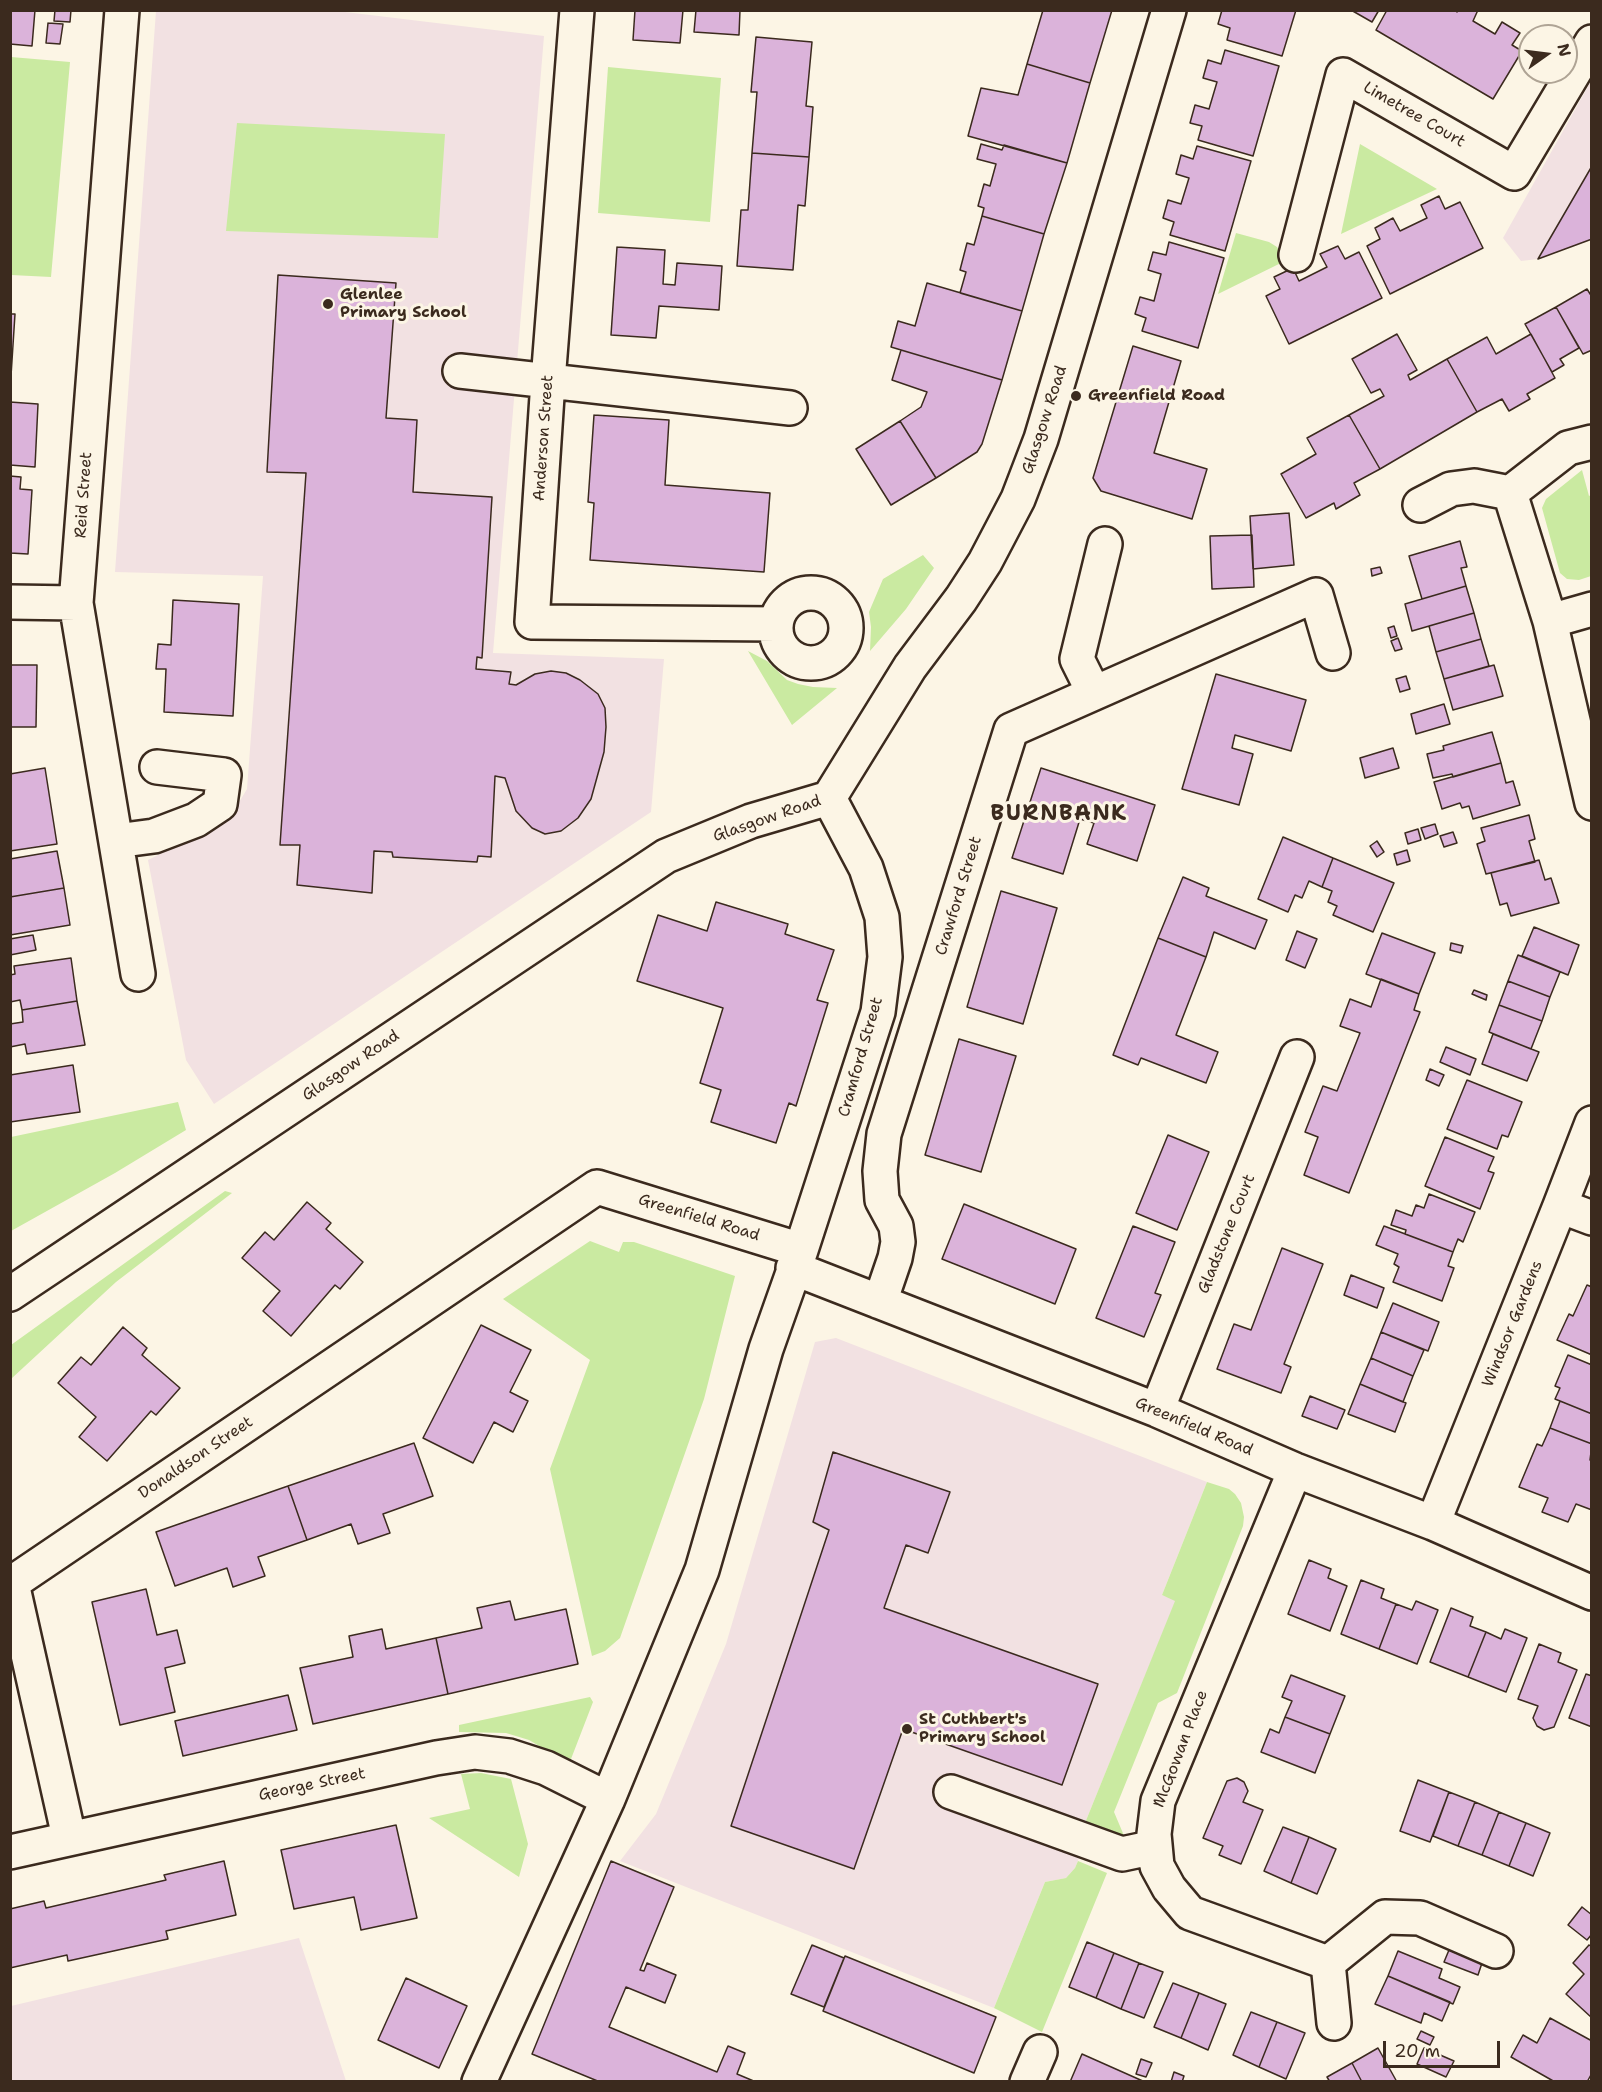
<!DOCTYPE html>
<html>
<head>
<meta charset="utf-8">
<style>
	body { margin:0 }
	#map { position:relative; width:1602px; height:2092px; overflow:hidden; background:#fcf5e5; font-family:"Shantell Sans",sans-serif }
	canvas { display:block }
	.frame { position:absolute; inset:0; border:12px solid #3b2a1e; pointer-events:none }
	.north { position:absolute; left:1518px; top:24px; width:60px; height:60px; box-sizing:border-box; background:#fcf5e5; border:2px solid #afa495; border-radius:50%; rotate:76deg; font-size:16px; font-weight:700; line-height:24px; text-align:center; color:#3b2a1e }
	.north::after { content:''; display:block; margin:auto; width:21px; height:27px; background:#3b2a1e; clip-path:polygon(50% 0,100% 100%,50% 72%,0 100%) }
	.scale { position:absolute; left:1383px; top:2041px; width:117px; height:27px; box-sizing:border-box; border:3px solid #3b2a1e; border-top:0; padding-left:8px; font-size:18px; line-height:21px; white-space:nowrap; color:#3b2a1e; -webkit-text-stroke:4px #fcf5e5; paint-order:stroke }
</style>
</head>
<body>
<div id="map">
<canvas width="1602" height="2092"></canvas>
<div class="frame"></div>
<div class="north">N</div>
<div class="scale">20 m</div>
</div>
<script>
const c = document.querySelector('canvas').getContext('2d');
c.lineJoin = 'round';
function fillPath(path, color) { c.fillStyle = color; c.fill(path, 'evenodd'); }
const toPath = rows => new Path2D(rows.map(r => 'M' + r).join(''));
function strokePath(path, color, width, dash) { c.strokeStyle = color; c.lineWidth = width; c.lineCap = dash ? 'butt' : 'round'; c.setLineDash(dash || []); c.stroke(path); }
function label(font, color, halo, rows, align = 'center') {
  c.font = font + ' "Shantell Sans",sans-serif'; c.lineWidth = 6; c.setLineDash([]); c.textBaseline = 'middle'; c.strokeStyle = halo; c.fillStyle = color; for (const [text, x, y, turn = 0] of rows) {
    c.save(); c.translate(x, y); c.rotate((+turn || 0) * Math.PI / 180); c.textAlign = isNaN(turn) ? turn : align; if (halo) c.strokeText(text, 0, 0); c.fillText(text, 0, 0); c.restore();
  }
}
fillPath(toPath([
	[156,11,337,11,544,36,493,653,664,659,651,812,214,1104,186,1060,148,860,192,838,238,804,247,789,263,576,115,572],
	[1591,81,1591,239,1538,259,1521,261,1503,238],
	[836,1338,1207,1482,1162,1595,1176,1600,1085,1823,1078,1861,1075,1868,1066,1878,1045,1882,994,2008,620,1861,656,1814,726,1644,815,1342],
	[299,1938,346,2081,11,2081,11,2006]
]), '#f2e1e2');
fillPath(toPath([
	[11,57,70,62,51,277,11,275],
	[608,67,721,78,710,222,598,213],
	[237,123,445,134,438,238,226,231],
	[1360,144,1437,189,1341,234],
	[1236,233,1269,242,1277,247,1285,261,1218,294],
	[1582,470,1589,496,1591,495,1591,576,1579,580,1567,579,1560,573,1542,508,1546,499],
	[923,555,934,568,906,609,870,651,871,627,869,612,883,579],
	[748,651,767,661,787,680,798,684,813,687,837,688,792,725],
	[178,1102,186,1130,115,1173,11,1231,11,1137],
	[225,1191,232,1193,116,1282,11,1379,11,1345],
	[590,1241,619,1252,623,1242,634,1242,735,1276,704,1399,620,1638,605,1651,592,1656,550,1469,590,1360,503,1299],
	[1207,1482,1229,1489,1235,1494,1241,1503,1244,1517,1243,1526,1177,1693,1158,1703,1114,1812,1125,1838,1085,1823,1175,1601,1162,1595],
	[590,1697,593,1702,571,1759,556,1756,529,1740,506,1733,459,1732,459,1725],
	[481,1773,511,1779,528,1844,519,1877,429,1818,470,1809,461,1774],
	[1078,1861,1107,1873,1042,2032,994,2008,1045,1882,1066,1878,1075,1868]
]), '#caeaa1');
const building = toPath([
	[10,10,35,10,32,46,10,44,10,10],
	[55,10,71,10,70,22,54,21,55,10],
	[635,10,683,10,680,43,633,40,635,10],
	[696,10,740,10,739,35,694,32,696,10],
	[1043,10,1112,10,1090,83,1027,64,1043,10],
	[1222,10,1296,10,1282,56,1227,40,1230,28,1218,24,1222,10],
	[1351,10,1379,10,1372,22,1351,10],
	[1387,10,1454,10,1457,12,1458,10,1478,10,1473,21,1495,34,1502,22,1520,33,1512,45,1522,51,1493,99,1376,30,1387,10],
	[48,23,63,24,60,44,46,43,48,23],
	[756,37,812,42,806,106,813,107,809,157,752,153,757,92,751,92,756,37],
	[1225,50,1279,66,1253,156,1198,140,1202,126,1190,123,1195,105,1209,109,1217,82,1203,78,1208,60,1221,64,1225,50],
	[1027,64,1090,83,1067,163,968,136,981,88,1018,95,1027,64],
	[981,144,1002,150,1004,145,1067,163,1044,234,982,216,984,208,978,206,984,184,990,186,996,164,977,159,981,144],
	[1197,146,1251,161,1225,251,1170,235,1174,222,1163,218,1168,200,1181,204,1189,178,1176,174,1181,155,1193,159,1197,146],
	[752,153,809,157,805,206,798,205,793,270,737,266,741,210,748,210,752,153],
	[1592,166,1592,239,1538,259,1592,166],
	[1439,196,1445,209,1460,202,1483,248,1390,294,1367,246,1380,239,1375,228,1393,218,1400,231,1427,218,1421,205,1439,196],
	[982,216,1044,234,1022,311,960,293,966,272,960,270,967,243,974,245,982,216],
	[1169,242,1224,258,1198,348,1142,331,1146,318,1135,314,1140,297,1154,301,1161,274,1148,270,1153,252,1166,255,1169,242],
	[1338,246,1345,259,1359,252,1382,298,1289,344,1266,296,1280,289,1274,277,1293,268,1299,281,1327,267,1320,254,1338,246],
	[617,247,665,250,663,284,675,285,677,263,722,266,719,310,659,306,656,338,611,335,617,247],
	[278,275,396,283,386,418,417,420,413,492,492,497,482,658,477,657,476,669,511,672,509,684,516,685,535,674,551,671,566,673,580,680,598,694,605,708,606,727,604,752,591,799,578,818,561,831,545,834,532,828,516,811,505,778,495,776,491,857,478,856,477,862,393,857,392,852,374,851,372,893,297,885,300,845,280,845,306,473,267,472,278,275],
	[927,283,1022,311,1002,380,891,347,898,321,915,326,927,283],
	[1587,289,1592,297,1592,350,1583,354,1556,307,1587,289],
	[1556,307,1579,348,1560,359,1564,365,1552,372,1525,324,1556,307],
	[10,314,15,314,11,376,10,376,10,314],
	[1397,334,1417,370,1408,375,1410,380,1447,359,1477,412,1380,469,1349,415,1384,396,1380,389,1371,393,1352,359,1397,334],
	[1531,334,1555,378,1527,394,1530,399,1509,411,1502,399,1477,412,1447,359,1487,337,1496,354,1531,334],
	[1133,346,1181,361,1154,453,1207,469,1192,519,1101,491,1093,478,1133,346],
	[901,350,1002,380,982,444,977,452,936,478,900,421,921,407,927,392,892,380,901,350],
	[10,402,38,404,35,467,10,465,10,402],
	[594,415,669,420,665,485,770,493,764,572,590,560,594,503,588,502,594,415],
	[1349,415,1380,469,1354,483,1360,495,1336,509,1334,503,1306,518,1281,474,1316,454,1307,438,1349,415],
	[900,421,936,478,891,505,856,449,900,421],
	[10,476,21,477,20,489,32,490,28,554,10,553,10,476],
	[1289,513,1294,565,1253,569,1250,516,1289,513],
	[1252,535,1254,587,1212,589,1210,536,1252,535],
	[1460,541,1467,567,1461,568,1466,586,1422,599,1409,556,1460,541],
	[1380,567,1382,573,1372,576,1371,569,1380,567],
	[1466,586,1474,613,1412,631,1405,604,1466,586],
	[173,600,239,604,233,716,164,712,166,669,156,669,158,644,171,645,173,600],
	[1474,613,1481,639,1436,652,1429,626,1474,613],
	[1394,626,1397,636,1391,638,1388,628,1394,626],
	[1398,638,1402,649,1395,651,1391,641,1398,638],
	[1481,639,1489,666,1444,679,1436,652,1481,639],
	[10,665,37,665,36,727,10,727,10,665],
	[1494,665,1503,696,1453,710,1444,679,1494,665],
	[1216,674,1306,700,1291,751,1235,735,1232,748,1253,754,1239,805,1182,789,1216,674],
	[1406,676,1410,689,1400,692,1396,679,1406,676],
	[1444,704,1450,724,1416,734,1411,714,1444,704],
	[1492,732,1501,763,1453,777,1452,774,1433,778,1427,754,1444,750,1443,746,1492,732],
	[1393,748,1399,768,1365,778,1360,758,1393,748],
	[1501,763,1506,783,1513,781,1520,805,1473,819,1469,806,1462,808,1460,803,1442,809,1434,782,1501,763],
	[45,768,57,844,10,851,10,774,45,768],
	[1041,768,1155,805,1137,861,1087,844,1094,823,1080,819,1063,874,1012,858,1041,768],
	[1529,815,1535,839,1529,841,1535,862,1486,874,1477,844,1485,841,1481,828,1529,815],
	[1435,824,1438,834,1425,839,1421,828,1435,824],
	[1418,829,1421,840,1408,844,1405,833,1418,829],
	[1453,832,1457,843,1444,847,1440,836,1453,832],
	[1283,837,1333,858,1322,887,1309,881,1302,898,1295,895,1288,912,1258,899,1283,837],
	[1377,841,1384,852,1377,857,1370,846,1377,841],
	[1407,850,1410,861,1397,865,1394,854,1407,850],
	[57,851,64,888,10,897,10,859,57,851],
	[1333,858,1394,883,1373,932,1333,915,1337,906,1328,902,1332,891,1322,887,1333,858],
	[1539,860,1545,880,1551,878,1559,903,1511,916,1507,903,1500,905,1491,873,1539,860],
	[1183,877,1209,888,1206,896,1267,920,1255,949,1214,932,1206,957,1158,938,1183,877],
	[64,888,70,925,10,935,10,897,64,888],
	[1001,891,1057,908,1023,1024,967,1007,1001,891],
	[716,902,788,924,785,934,834,950,817,1000,828,1003,796,1106,789,1103,776,1143,711,1122,721,1090,700,1083,723,1008,637,981,658,915,707,931,716,902],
	[1534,927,1579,945,1568,975,1522,956,1534,927],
	[1297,931,1317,939,1305,968,1286,960,1297,931],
	[1382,933,1435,953,1419,994,1366,974,1382,933],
	[33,935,36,950,10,955,10,939,33,935],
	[1158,938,1206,957,1176,1035,1218,1052,1206,1083,1141,1058,1138,1065,1113,1055,1158,938],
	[1451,943,1463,946,1461,953,1450,950,1451,943],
	[1518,955,1560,972,1550,997,1508,981,1518,955],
	[71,958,77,1001,22,1010,20,1000,10,1002,10,975,15,974,14,966,71,958],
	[1381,979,1419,994,1414,1010,1420,1012,1349,1193,1304,1175,1318,1137,1305,1132,1323,1086,1337,1091,1360,1033,1340,1026,1350,999,1371,1007,1381,979],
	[1508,981,1550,997,1542,1021,1499,1005,1508,981],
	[1474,990,1487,995,1486,1000,1472,994,1474,990],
	[77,1001,85,1045,27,1054,25,1044,10,1047,10,1024,23,1022,22,1010,77,1001],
	[1499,1005,1542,1021,1531,1049,1489,1032,1499,1005],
	[1493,1034,1539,1052,1527,1081,1482,1064,1493,1034],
	[959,1039,1016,1056,981,1172,925,1155,959,1039],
	[1446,1047,1476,1059,1470,1075,1440,1062,1446,1047],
	[73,1065,80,1112,10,1122,10,1075,73,1065],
	[1430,1069,1444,1075,1439,1086,1426,1080,1430,1069],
	[1467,1080,1522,1102,1508,1137,1502,1135,1497,1149,1447,1129,1467,1080],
	[1168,1135,1209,1152,1177,1230,1136,1213,1168,1135],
	[1445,1137,1494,1157,1488,1171,1494,1173,1480,1209,1425,1186,1445,1137],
	[1429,1194,1475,1212,1463,1242,1458,1239,1453,1252,1405,1234,1406,1230,1391,1225,1396,1210,1412,1216,1416,1205,1424,1208,1429,1194],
	[307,1202,331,1223,326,1229,363,1262,340,1289,335,1285,291,1336,263,1311,280,1291,242,1258,265,1232,274,1240,307,1202],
	[964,1204,1076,1249,1055,1304,942,1259,964,1204],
	[1133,1226,1175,1242,1155,1293,1161,1295,1144,1337,1096,1318,1133,1226],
	[1384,1226,1453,1252,1448,1266,1454,1268,1442,1301,1393,1282,1399,1267,1394,1264,1398,1254,1376,1245,1384,1226],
	[1282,1248,1323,1264,1284,1364,1291,1367,1281,1393,1217,1369,1234,1324,1251,1330,1282,1248],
	[1351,1275,1384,1288,1377,1308,1344,1295,1351,1275],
	[1587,1285,1592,1287,1592,1355,1557,1340,1569,1314,1573,1316,1587,1285],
	[1393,1303,1439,1322,1428,1351,1381,1332,1393,1303],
	[481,1325,531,1350,510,1392,528,1401,513,1432,494,1422,473,1463,423,1438,481,1325],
	[123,1327,147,1348,142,1355,180,1388,156,1415,151,1411,107,1461,79,1437,96,1417,58,1383,81,1357,91,1365,123,1327],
	[1381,1332,1424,1350,1413,1376,1371,1358,1381,1332],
	[1568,1355,1592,1365,1592,1414,1555,1399,1560,1388,1555,1386,1568,1355],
	[1371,1358,1413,1376,1403,1402,1360,1384,1371,1358],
	[1360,1384,1406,1403,1395,1432,1348,1414,1360,1384],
	[1310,1396,1345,1410,1337,1429,1302,1416,1310,1396],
	[1560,1401,1592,1414,1592,1444,1550,1428,1560,1401],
	[1550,1428,1592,1444,1590,1460,1592,1460,1592,1510,1576,1504,1568,1522,1542,1512,1548,1498,1519,1487,1537,1444,1542,1446,1550,1428],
	[414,1443,433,1496,383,1514,390,1533,358,1544,351,1524,307,1540,288,1486,414,1443],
	[833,1452,950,1492,928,1553,906,1545,884,1608,1098,1684,1062,1785,903,1729,854,1869,731,1826,829,1530,813,1522,833,1452],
	[288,1486,307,1540,258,1557,265,1576,233,1587,227,1568,175,1586,156,1532,288,1486],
	[1309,1560,1331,1569,1328,1578,1347,1586,1330,1631,1288,1614,1309,1560],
	[1361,1580,1384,1589,1381,1598,1396,1604,1379,1649,1341,1634,1361,1580],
	[146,1589,157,1635,177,1630,185,1663,165,1668,175,1712,120,1725,92,1602,146,1589],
	[510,1601,515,1620,566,1609,578,1664,448,1694,436,1638,482,1628,477,1608,510,1601],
	[1416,1601,1438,1610,1417,1664,1379,1649,1396,1604,1412,1610,1416,1601],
	[1451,1608,1473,1617,1470,1626,1486,1632,1468,1677,1430,1662,1451,1608],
	[382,1629,386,1649,436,1638,448,1694,313,1724,300,1668,353,1657,349,1636,382,1629],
	[1505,1629,1527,1638,1506,1692,1468,1677,1486,1632,1501,1639,1505,1629],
	[1539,1644,1561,1653,1558,1662,1577,1670,1554,1727,1544,1730,1537,1726,1533,1718,1538,1706,1518,1699,1539,1644],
	[1586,1674,1592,1676,1592,1727,1569,1718,1586,1674],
	[1291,1675,1345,1696,1330,1734,1285,1717,1292,1701,1282,1697,1291,1675],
	[288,1695,297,1730,183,1756,175,1721,288,1695],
	[1285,1717,1330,1734,1315,1773,1261,1752,1270,1729,1279,1733,1285,1717],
	[1237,1778,1244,1782,1248,1791,1243,1802,1263,1810,1241,1864,1219,1855,1223,1846,1203,1838,1227,1781,1237,1778],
	[1418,1780,1449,1792,1430,1842,1400,1831,1418,1780],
	[1449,1792,1475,1802,1458,1846,1433,1836,1449,1792],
	[1475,1802,1499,1812,1482,1855,1458,1846,1475,1802],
	[1499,1812,1526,1823,1509,1866,1482,1855,1499,1812],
	[1526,1823,1550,1833,1533,1876,1509,1866,1526,1823],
	[396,1825,417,1918,361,1930,354,1897,294,1909,281,1850,396,1825],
	[1283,1827,1309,1837,1291,1883,1264,1871,1283,1827],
	[1309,1837,1336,1849,1317,1894,1291,1883,1309,1837],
	[224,1861,236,1915,166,1931,168,1939,68,1961,67,1955,10,1968,10,1909,44,1901,46,1908,166,1880,164,1875,224,1861],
	[611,1861,674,1887,640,1970,644,1971,647,1963,676,1975,665,2003,626,1987,609,2027,717,2072,728,2046,745,2053,737,2074,756,2082,600,2082,532,2054,611,1861],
	[1582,1907,1592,1915,1592,1934,1587,1940,1568,1925,1582,1907],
	[1087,1942,1114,1953,1096,1998,1069,1987,1087,1942],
	[812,1945,844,1958,824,2007,791,1994,812,1945],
	[1589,1945,1592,1947,1592,2018,1566,1994,1584,1974,1573,1963,1589,1945],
	[1449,1950,1482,1963,1478,1975,1444,1962,1449,1950],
	[1398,1951,1442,1969,1439,1978,1460,1987,1453,2004,1388,1976,1398,1951],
	[1114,1953,1139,1963,1121,2009,1096,1998,1114,1953],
	[845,1956,996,2017,974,2073,823,2011,845,1956],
	[1139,1963,1163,1972,1144,2018,1121,2009,1139,1963],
	[1388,1976,1450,2002,1442,2021,1424,2013,1421,2023,1375,2004,1388,1976],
	[406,1978,467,2006,439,2068,378,2040,406,1978],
	[1173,1983,1199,1993,1181,2038,1154,2027,1173,1983],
	[1199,1993,1226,2004,1208,2050,1181,2038,1199,1993],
	[1251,2012,1277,2022,1259,2067,1233,2055,1251,2012],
	[1550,2018,1592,2041,1592,2073,1587,2082,1555,2082,1511,2057,1523,2035,1537,2043,1550,2018],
	[1277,2022,1305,2033,1286,2079,1259,2067,1277,2022],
	[1421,2031,1434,2037,1430,2045,1417,2039,1421,2031],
	[1378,2048,1397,2082,1362,2082,1352,2063,1378,2048],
	[1424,2048,1454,2061,1446,2077,1417,2064,1424,2048],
	[1082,2054,1145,2082,1070,2082,1082,2054],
	[1141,2059,1152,2063,1146,2077,1136,2074,1141,2059],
	[1352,2063,1362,2082,1330,2082,1327,2077,1352,2063],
	[1174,2072,1184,2076,1182,2082,1171,2082,1174,2072]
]);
fillPath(building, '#dbb3da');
strokePath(building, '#3b2a1e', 1.5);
const minor = toPath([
	[122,10,76,603,138,974],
	[577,10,548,381,532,622,776,624],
	[1296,255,1343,75,1514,173,1592,42],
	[460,371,790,408],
	[1510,493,1550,621,1592,803],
	[1420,505,1451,489,1474,486,1510,493,1568,448,1592,442],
	'776 628a35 35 0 1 1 70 0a35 35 0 1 1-70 0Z',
	[10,602,76,603],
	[1550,621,1592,609],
	[1094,693,1077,659,1105,544],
	[116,841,154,836,196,820,220,804,224,775,157,767],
	[1560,1206,1592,1218],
	[793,1268,1157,1410,1295,1470,1433,1523,1592,1593],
	[880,1302,895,1258,898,1242,896,1226,882,1200,880,1171,884,1134,1011,730,1316,595,1333,653],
	[1157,1410,1297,1057],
	[1295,1470,1158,1801,1154,1834,1157,1866,1169,1888,1190,1913,1328,1963,1385,1917,1420,1918,1496,1951],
	[1433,1523,1560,1206,1592,1123],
	[951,1792,1122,1854,1155,1847],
	[69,1837,12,1583,597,1187,801,1250],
	[10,1852,436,1758,475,1752,509,1756,546,1768,608,1799],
	[1328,1963,1334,2023],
	[479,2082,608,1799,702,1570,766,1349,801,1250,878,1012,885,957,882,917,866,868,829,798],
	[1027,2082,1040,2052]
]);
const major = toPath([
	[10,1294,666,856,751,821,829,798,910,667,961,599,985,562,1018,499,1041,439,1169,10]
]);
strokePath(minor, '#3b2a1e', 38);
strokePath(major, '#3b2a1e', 38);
strokePath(minor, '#fcf5e5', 33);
strokePath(major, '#fcf5e5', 33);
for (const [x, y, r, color] of [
	[328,304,6,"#3b2a1e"],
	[1076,396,6,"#3b2a1e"],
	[907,1729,6,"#3b2a1e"]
]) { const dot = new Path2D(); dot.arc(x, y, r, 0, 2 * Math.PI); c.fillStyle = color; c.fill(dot); strokePath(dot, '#fcf5e5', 2); }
label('16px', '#3b2a1e', '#fcf5e5', [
	["Limetree Court",1414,115,30],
	["Glasgow Road",1045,420,-72],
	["Anderson Street",544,438,-86],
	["Reid Street",84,495,-86],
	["Glasgow Road",767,819,-19],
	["Crawford Street",959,896,-73],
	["Cramford Street",861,1057,-74],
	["Glasgow Road",351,1066,-34],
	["Greenfield Road",699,1218,17],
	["Gladstone Court",1227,1234,-68],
	["Windsor Gardens",1513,1324,-68],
	["Greenfield Road",1194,1427,23],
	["Donaldson Street",196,1458,-34],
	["McGowan Place",1181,1749,-69],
	["George Street",312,1785,-12]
]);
label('bold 16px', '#3b2a1e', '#fcf5e5', [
	["Glenlee",340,295],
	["Primary School",340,313],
	["Greenfield Road",1088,396],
	["St Cuthbert's",919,1720],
	["Primary School",919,1738]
], 'left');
c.letterSpacing = '1.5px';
label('bold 22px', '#3b2a1e', '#fcf5e5', [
	["BURNBANK",1059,814]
]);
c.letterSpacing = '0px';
</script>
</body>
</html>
